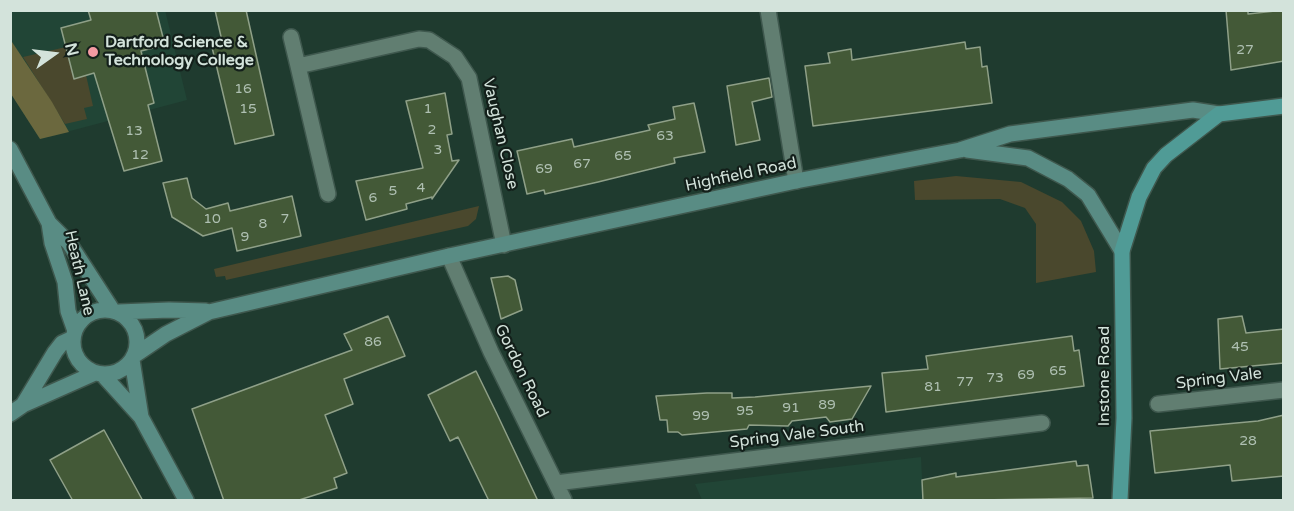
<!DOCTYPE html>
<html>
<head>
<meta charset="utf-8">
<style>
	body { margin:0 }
	#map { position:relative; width:1294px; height:511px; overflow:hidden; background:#1f3b2f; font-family:"Varela Round",sans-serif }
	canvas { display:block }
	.frame { position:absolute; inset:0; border:12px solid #d3e3db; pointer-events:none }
	.north { position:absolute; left:24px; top:24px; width:60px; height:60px; -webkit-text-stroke:4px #131f1a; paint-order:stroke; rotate:76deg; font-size:16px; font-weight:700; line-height:24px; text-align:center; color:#d3e3db }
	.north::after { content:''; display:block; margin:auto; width:21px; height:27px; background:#d3e3db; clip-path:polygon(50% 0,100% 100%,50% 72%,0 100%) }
</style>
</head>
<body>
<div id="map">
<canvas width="1294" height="511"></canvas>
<div class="frame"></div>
<div class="north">N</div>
</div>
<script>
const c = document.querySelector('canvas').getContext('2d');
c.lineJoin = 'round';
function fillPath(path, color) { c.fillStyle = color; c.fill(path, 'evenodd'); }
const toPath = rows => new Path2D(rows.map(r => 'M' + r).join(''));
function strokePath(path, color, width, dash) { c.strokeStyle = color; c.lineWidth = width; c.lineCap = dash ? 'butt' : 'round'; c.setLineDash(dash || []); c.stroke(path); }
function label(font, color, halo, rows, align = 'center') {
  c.font = font + ' "Varela Round",sans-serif'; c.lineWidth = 4.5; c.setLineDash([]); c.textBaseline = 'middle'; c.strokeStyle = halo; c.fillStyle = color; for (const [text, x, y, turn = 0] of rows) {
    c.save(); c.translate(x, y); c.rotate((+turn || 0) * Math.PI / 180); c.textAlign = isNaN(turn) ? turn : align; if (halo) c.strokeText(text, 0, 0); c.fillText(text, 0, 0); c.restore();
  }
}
fillPath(toPath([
	[165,10,187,100,40,139,11,94,11,11],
	[921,457,923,500,702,500,695,484]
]), '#214536');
fillPath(toPath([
	[66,47,74,78,86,75,93,106,84,108,87,119,65,124,23,57],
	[956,176,1021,182,1062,202,1081,221,1094,251,1096,272,1036,283,1036,224,1025,208,1000,199,915,200,914,181],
	[479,206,476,219,468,226,226,280,225,276,216,277,214,269]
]), '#4a482d');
fillPath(toPath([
	[10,39,52,102,69,132,40,139,11,94]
]), '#6b683e');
const building = toPath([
	[88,10,156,10,165,45,141,51,154,103,148,105,162,161,124,171,94,73,74,79,61,28,91,20,88,10],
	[215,10,246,10,274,135,235,144,211,43,222,41,215,10],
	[1226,10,1248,10,1248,14,1284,10,1284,61,1231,70,1226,10],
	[965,42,966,49,980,47,982,67,987,66,992,103,813,126,805,66,830,63,828,53,851,49,852,60,965,42],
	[769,78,772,97,752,102,760,140,736,145,727,86,769,78],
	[445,93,452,134,447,135,452,161,459,160,432,199,432,197,406,204,407,209,366,220,356,181,423,168,406,101,445,93],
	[694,103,705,152,674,158,675,163,598,182,545,194,544,190,527,194,517,151,572,139,574,147,650,130,648,125,675,119,673,107,694,103],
	[187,178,192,198,206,209,228,203,230,211,292,196,301,236,237,251,232,228,203,236,172,217,163,183,187,178],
	[508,276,515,280,522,310,501,319,491,278,508,276],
	[388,316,405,356,344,379,353,404,325,415,347,473,334,478,337,488,296,501,224,501,192,409,352,350,344,334,388,316],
	[1242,316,1246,333,1284,329,1284,363,1220,369,1218,319,1242,316],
	[1072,336,1074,351,1079,350,1084,386,886,412,882,373,928,369,926,356,1072,336],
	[476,371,497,414,538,501,489,501,458,437,450,441,428,395,476,371],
	[871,386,852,419,830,422,826,417,792,421,788,426,749,425,747,429,682,435,678,432,668,432,667,420,660,420,656,396,707,393,732,393,732,398,755,397,871,386],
	[1284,415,1284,476,1232,481,1230,465,1155,473,1150,431,1258,421,1284,415],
	[104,430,143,501,73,501,50,460,104,430],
	[1076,461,1077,466,1088,465,1093,498,923,501,922,480,956,473,956,477,1076,461]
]);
fillPath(building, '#435937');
strokePath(building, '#8fa088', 1.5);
const street = toPath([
	[768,10,796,181],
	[291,37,298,66],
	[328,194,298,66,419,39,429,40,455,57,469,78,504,245],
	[449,256,491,352,564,500],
	[1158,404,1284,390],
	[556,483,1042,423]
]);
const secondary = toPath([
	[10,149,49,223,69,243,113,311],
	[967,150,1028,158,1068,179,1088,195,1122,251],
	[49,223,52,243,65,282,68,311,75,331],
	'73 342a32 32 0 1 1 64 0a32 32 0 1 1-64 0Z',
	[119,312,169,310,206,311],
	[135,355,166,334,209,312,449,256,796,181,960,150,1010,134,1193,110,1219,114],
	[132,360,141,417],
	[102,374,141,417,186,500],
	[23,405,55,352,62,343,73,338],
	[10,414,23,405,95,373]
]);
const primary = toPath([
	[1120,500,1124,418,1122,251,1139,197,1154,168,1166,155,1219,114,1284,106]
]);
strokePath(street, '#3f584e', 18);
strokePath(secondary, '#3f584e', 18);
strokePath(primary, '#3f584e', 18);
strokePath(street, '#617e71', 15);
strokePath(secondary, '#598c84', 15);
strokePath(primary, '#509b96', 15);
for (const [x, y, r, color] of [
	[93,52,6,"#f49aa2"]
]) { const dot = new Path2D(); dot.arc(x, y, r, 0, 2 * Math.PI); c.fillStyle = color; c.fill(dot); strokePath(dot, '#131f1a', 2); }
label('14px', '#afc0b2', null, [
	["27",1245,50],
	["16",243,89],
	["15",248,109],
	["1",428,109],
	["2",432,130],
	["13",134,131],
	["63",665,136],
	["3",438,150],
	["12",140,155],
	["65",623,156],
	["67",582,164],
	["69",544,169],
	["4",421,188],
	["5",393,191],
	["6",373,198],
	["10",212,219],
	["7",285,219],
	["8",263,224],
	["9",245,237],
	["86",373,342],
	["45",1240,347],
	["65",1058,371],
	["69",1026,375],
	["73",995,378],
	["77",965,382],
	["81",933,387],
	["89",827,405],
	["91",791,408],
	["95",745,411],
	["99",701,416],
	["28",1248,441]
]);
label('bold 16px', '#d3e3db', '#131f1a', [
	["Dartford Science &",105,43],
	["Technology College",105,61]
], 'left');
label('16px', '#d3e3db', '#131f1a', [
	["Vaughan Close",500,134,77],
	["Highfield Road",741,175,-12],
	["Heath Lane",79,273,77],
	["Gordon Road",521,371,64],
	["Instone Road",1105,376,-90],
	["Spring Vale",1219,379,-7],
	["Spring Vale South",797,435,-7]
]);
</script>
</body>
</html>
